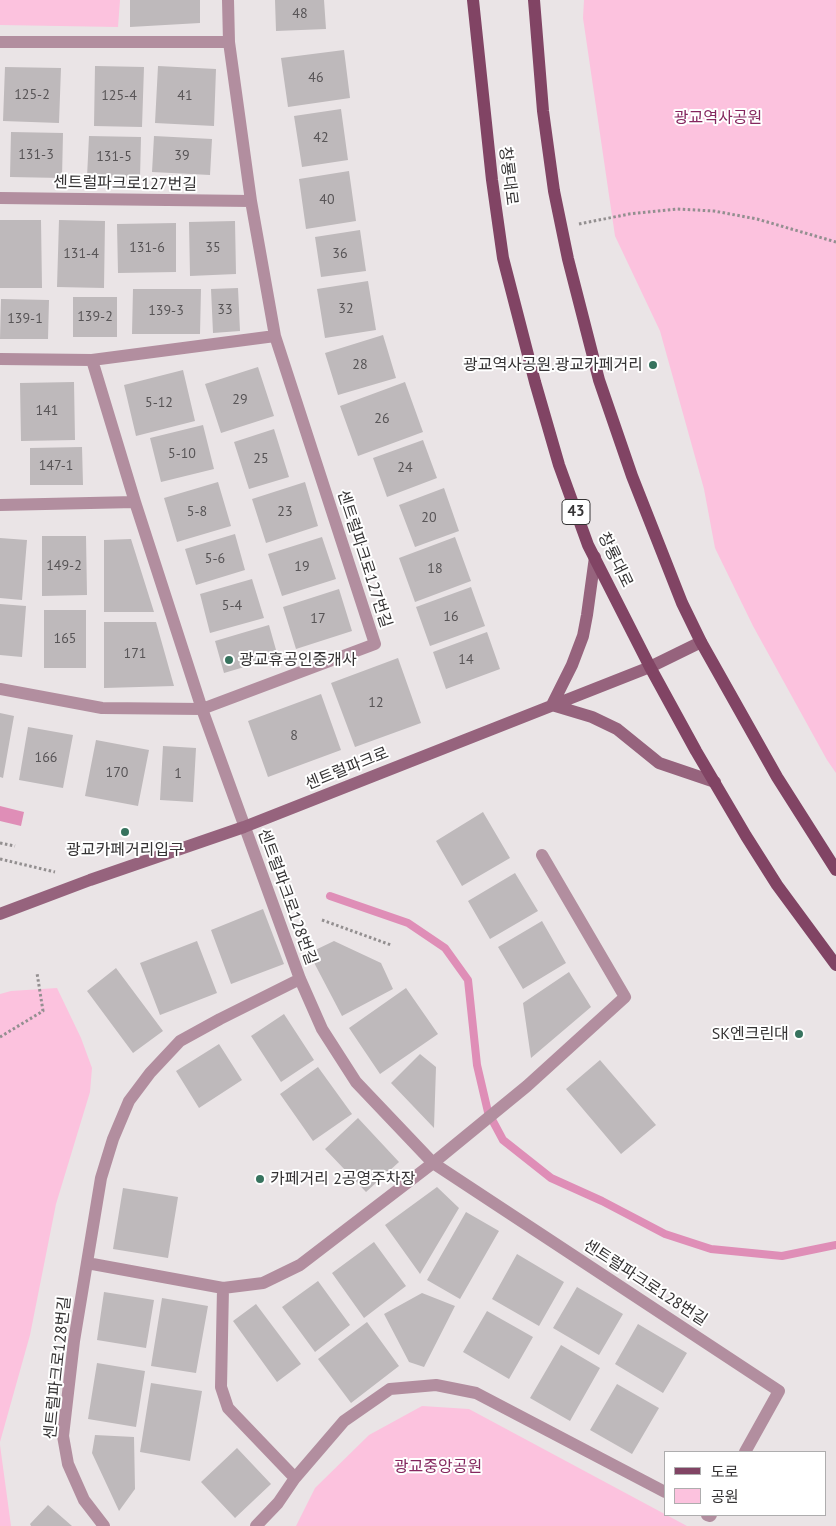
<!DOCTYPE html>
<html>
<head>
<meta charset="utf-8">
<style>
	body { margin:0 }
	#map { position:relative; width:836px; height:1526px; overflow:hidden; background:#eae4e6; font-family:"PT Sans","Noto Sans KR",sans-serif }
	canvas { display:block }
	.legend { position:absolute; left:664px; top:1451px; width:162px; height:65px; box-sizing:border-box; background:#fff; border:1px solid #aeadae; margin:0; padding:6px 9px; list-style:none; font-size:15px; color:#353334 }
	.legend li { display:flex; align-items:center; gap:10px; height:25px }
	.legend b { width:25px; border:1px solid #aeadae }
</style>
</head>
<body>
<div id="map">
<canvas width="836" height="1526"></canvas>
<ul class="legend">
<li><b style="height:6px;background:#814464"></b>도로</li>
<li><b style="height:14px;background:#fcc2de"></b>공원</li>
</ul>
</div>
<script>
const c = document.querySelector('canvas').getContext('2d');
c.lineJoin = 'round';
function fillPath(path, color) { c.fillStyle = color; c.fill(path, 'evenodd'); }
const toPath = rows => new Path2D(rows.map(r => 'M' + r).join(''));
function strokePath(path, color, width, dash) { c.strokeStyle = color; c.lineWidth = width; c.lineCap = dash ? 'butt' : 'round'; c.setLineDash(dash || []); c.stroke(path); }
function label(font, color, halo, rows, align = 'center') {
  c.font = font + ' "PT Sans","Noto Sans KR",sans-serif'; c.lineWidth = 4; c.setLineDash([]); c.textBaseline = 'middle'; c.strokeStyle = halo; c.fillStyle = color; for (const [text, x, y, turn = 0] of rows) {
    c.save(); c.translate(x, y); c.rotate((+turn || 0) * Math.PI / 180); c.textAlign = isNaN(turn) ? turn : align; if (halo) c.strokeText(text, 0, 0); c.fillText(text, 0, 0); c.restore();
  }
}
fillPath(toPath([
	[0,0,120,0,118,27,0,25],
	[584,0,836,0,836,773,827,760,753,626,715,548,704,489,660,331,615,236,583,18],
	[57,988,81,1038,92,1068,90,1092,56,1204,30,1335,0,1442,0,994,11,991],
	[422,1406,469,1409,687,1526,296,1526,315,1488,369,1435],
	[0,1445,11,1526,0,1526]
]), '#fcc2de');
fillPath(toPath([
	[0,806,24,812,21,826,0,821]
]), '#df8eb7');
strokePath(toPath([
	[330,896,408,923,445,948,468,980,477,1065,488,1112,503,1140,551,1178,602,1201,665,1234,711,1249,782,1256,836,1245]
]), '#df8eb7', 8);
fillPath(toPath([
	[130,0,200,0,200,23,130,27],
	[275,0,324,0,326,29,276,31],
	[344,50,350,98,288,107,281,58],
	[95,66,144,67,142,127,94,126],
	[158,66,216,69,214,126,155,123],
	[5,67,61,68,59,123,3,121],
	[341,109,348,160,302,167,294,116],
	[11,132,63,133,62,178,10,177],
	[89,136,141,137,140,178,87,177],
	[154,136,212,139,210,175,152,172],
	[349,171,356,221,306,229,299,179],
	[0,220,41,220,42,288,0,288],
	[59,220,105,221,104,288,57,287],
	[235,221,236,274,190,276,189,222],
	[176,223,176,272,118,273,117,224],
	[360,230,366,271,321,277,315,237],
	[368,281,376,330,325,338,317,289],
	[238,288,240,331,213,333,211,289],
	[133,289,201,289,200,334,132,334],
	[73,297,117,297,117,337,73,337],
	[1,299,49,300,48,339,0,339],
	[383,335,396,378,338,395,325,353],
	[258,367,274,416,221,433,205,384],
	[183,370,195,421,136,436,124,385],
	[74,382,75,440,21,441,20,383],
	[405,382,423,432,358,456,340,406],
	[203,425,214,469,161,482,150,438],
	[274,429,289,477,249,489,234,442],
	[423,440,437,478,387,497,373,458],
	[82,447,83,485,30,485,30,448],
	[218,482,231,526,177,542,164,498],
	[305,482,318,526,266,543,252,499],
	[444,488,459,531,415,547,399,505],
	[235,534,245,570,196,585,185,549],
	[42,536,86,536,87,595,42,596],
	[322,537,336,579,282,596,268,554],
	[455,537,471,581,415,602,399,558],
	[0,538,27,540,22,600,0,598],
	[131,539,154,612,104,612,104,540],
	[252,579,264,618,210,633,200,594],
	[471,587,485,626,430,646,416,607],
	[339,589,352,631,296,649,283,607],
	[0,604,26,606,22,657,0,655],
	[44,610,86,610,86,668,44,668],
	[104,622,156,622,174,686,104,688],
	[269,625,278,657,224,673,215,641],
	[487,632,500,669,446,689,433,652],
	[398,658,421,723,355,747,331,683],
	[321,694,341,750,268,777,248,721],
	[0,713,14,716,3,778,0,777],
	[28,727,73,735,63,788,19,780],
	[96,740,149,750,138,806,85,796],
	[163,746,196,748,193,802,160,800],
	[483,812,510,858,462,886,436,841],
	[515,873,538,911,490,939,468,901],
	[263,909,284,964,231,984,211,930],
	[542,921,566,963,523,989,498,947],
	[197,941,217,993,160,1015,140,963],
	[334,941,381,963,393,989,342,1016,309,953],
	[116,968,163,1031,133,1053,87,991],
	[569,972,591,1007,531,1058,523,1003],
	[406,988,438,1034,380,1074,349,1028],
	[284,1014,314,1060,281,1082,251,1036],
	[219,1044,242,1080,199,1108,176,1071],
	[420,1054,436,1067,434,1128,391,1083],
	[600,1060,656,1125,621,1154,566,1089],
	[318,1067,352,1114,313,1141,280,1094],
	[358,1118,399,1162,366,1192,325,1149],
	[437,1187,459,1208,420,1274,385,1225],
	[123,1188,178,1197,168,1258,113,1249],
	[466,1212,499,1231,460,1299,427,1280],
	[374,1242,406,1286,364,1318,332,1273],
	[517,1254,564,1282,539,1326,492,1299],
	[318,1281,350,1325,315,1352,282,1307],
	[577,1287,623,1314,599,1355,553,1328],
	[104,1292,154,1300,146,1348,97,1340],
	[422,1293,455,1306,424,1367,409,1362,384,1314],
	[162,1298,208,1306,196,1373,151,1366],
	[256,1304,301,1364,277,1382,233,1321],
	[487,1311,533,1337,509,1379,463,1352],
	[367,1322,399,1366,351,1403,318,1359],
	[638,1324,687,1353,663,1393,615,1364],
	[561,1345,600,1368,570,1421,530,1398],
	[97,1363,145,1371,136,1427,88,1419],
	[151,1383,202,1391,190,1461,140,1452],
	[617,1384,659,1408,632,1454,590,1430],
	[95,1435,134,1437,135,1489,119,1511,92,1453],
	[237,1448,271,1484,235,1518,201,1482],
	[48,1505,72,1526,31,1526,30,1524]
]), '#beb9bb');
strokePath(toPath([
	[579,224,629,214,677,209,714,211,757,219,836,242],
	[0,843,15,846],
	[0,859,55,872],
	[322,920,391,945],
	[0,1037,43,1011,37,973]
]), '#938f90', 3, [2.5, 2.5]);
strokePath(toPath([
	[0,42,229,42],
	[0,198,251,201],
	[0,359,92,360,275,336],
	[92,360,135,502,202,709,300,979,322,1029,356,1082,433,1163,779,1391,745,1452],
	[0,505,135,502],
	[0,689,102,708,202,709,375,644,275,336,251,201,229,42,228,0],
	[87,1263,223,1288],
	[295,1478,228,1408,221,1387,223,1288,263,1283,300,1265,433,1163,527,1086,625,997,542,855],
	[707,1515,710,1516,711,1515],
	[104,1526,84,1500,68,1464,63,1436,74,1341,101,1178,113,1139,129,1101,150,1073,180,1041,220,1019,300,979],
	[256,1526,278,1503,295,1478,344,1421,390,1389,436,1385,476,1393,665,1492]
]), '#b28e9f', 12);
strokePath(toPath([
	[595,557,587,615,583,636,572,665,552,705,592,717,617,729,659,763,715,782],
	[0,914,90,880,244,827,650,667,701,642]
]), '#96637d', 12);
strokePath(toPath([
	[473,0,492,180,503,258,535,382,559,465,588,545,650,667,696,751,746,836,777,885,836,965],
	[534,0,543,111,554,191,568,259,599,380,632,476,682,603,701,642,777,777,836,870]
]), '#814464', 12);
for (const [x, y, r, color] of [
	[653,365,5,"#37735e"],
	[229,660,5,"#37735e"],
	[125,832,5,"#37735e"],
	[799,1034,5,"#37735e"],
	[260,1179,5,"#37735e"]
]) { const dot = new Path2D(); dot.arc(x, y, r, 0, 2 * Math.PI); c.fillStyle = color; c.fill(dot); strokePath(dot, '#fff', 2); }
label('14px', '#575456', null, [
	["48",300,14],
	["46",316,78],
	["125-2",32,95],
	["125-4",119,96],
	["41",185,96],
	["42",321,138],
	["131-3",36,155],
	["39",182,156],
	["131-5",114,157],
	["40",327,200],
	["131-6",147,248],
	["35",213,248],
	["131-4",81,254],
	["36",340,254],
	["32",346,309],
	["33",225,310],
	["139-3",166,311],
	["139-2",95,317],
	["139-1",25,319],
	["28",360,365],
	["29",240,400],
	["5-12",159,403],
	["141",47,411],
	["26",382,419],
	["5-10",182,454],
	["25",261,459],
	["147-1",56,466],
	["24",405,468],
	["5-8",197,512],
	["23",285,512],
	["20",429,518],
	["5-6",215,559],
	["149-2",64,566],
	["19",302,567],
	["18",435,569],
	["5-4",232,606],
	["16",451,617],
	["17",318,619],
	["165",65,639],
	["171",135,654],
	["14",466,660],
	["12",376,703],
	["8",294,736],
	["166",46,758],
	["170",117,773],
	["1",178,774]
]);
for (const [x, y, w] of [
	[576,512,28]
]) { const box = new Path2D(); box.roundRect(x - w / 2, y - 12.5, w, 25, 4); c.fillStyle = '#fff'; c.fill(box); strokePath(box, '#353334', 1); }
label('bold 15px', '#353334', null, [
	["43",576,512]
]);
label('16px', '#85275f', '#fff', [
	["광교역사공원",718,118],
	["광교중앙공원",438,1467]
]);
label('16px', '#353334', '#fff', [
	["창룡대로",508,176,83],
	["센트럴파크로127번길",125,184,1],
	["센트럴파크로127번길",364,559,72],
	["창룡대로",615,560,64],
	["센트럴파크로",347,769,-22],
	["센트럴파크로128번길",287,897,70],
	["센트럴파크로128번길",645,1283,33],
	["센트럴파크로128번길",58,1368,-84]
]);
label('16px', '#353334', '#fff', [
	["광교역사공원.광교카페거리",643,365],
	["광교휴공인중개사",239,660,"left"],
	["광교카페거리입구",125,850,"center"],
	["SK엔크린대",789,1034],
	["카페거리 2공영주차장",270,1179,"left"]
], 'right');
</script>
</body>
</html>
